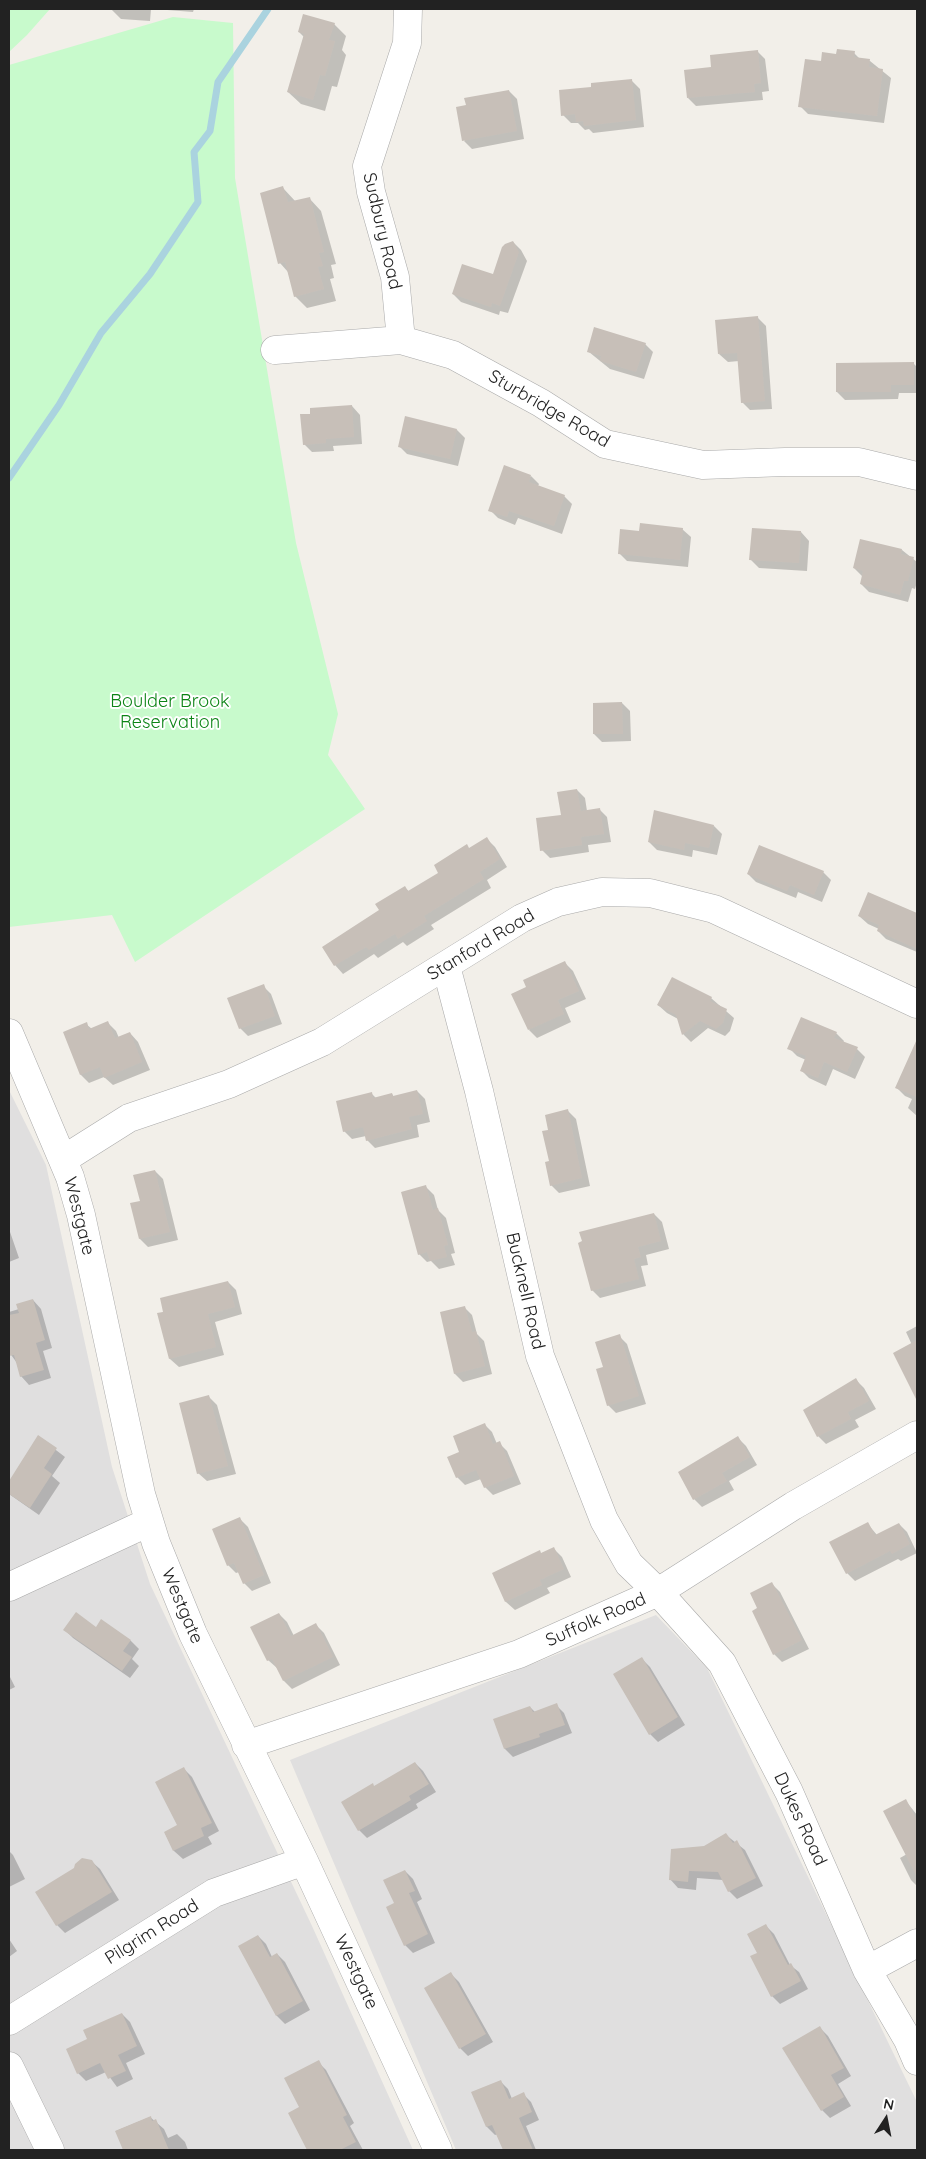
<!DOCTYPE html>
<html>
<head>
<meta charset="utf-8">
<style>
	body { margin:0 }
	#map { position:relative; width:926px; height:2159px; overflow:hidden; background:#f2efe9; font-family:Quicksand,sans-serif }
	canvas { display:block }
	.frame { position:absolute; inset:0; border:10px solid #222; pointer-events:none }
	.north { position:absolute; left:861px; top:2094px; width:50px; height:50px; -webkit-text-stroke:4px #fff; paint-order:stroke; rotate:11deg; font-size:14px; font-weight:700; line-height:20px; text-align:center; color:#222 }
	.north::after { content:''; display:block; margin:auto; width:18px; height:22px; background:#222; clip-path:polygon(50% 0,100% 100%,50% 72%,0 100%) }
</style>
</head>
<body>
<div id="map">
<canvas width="926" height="2159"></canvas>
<div class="frame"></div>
<div class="north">N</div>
</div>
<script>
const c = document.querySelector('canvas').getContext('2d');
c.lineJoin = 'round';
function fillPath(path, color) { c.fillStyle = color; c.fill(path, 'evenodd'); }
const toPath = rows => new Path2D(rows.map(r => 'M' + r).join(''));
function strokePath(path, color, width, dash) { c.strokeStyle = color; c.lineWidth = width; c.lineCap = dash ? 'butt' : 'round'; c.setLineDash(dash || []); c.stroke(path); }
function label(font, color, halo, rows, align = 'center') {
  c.font = font + ' Quicksand,sans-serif'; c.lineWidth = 4; c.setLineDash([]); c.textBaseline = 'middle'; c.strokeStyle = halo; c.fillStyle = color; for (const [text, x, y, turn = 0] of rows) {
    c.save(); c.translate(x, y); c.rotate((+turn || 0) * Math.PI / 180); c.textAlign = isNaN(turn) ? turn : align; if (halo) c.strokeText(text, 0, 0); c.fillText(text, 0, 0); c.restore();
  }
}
fillPath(toPath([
	[9,1090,46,1165,112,1467,150,1584,312,1926,413,2150,9,2150],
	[656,1615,707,1668,917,2102,917,2150,456,2150,290,1760]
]), '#e0dfdf');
fillPath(toPath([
	[9,9,50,9,27,35,9,52],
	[173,17,233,23,235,178,296,543,338,714,328,755,365,809,135,962,112,915,9,927,9,65]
]), '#c8facc');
fillPath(toPath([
	[111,9,151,9,150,21,121,19],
	[154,9,194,9,193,12],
	[334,24,346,36,342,50,346,55,337,87,332,86,325,111,301,104,288,92,304,37,299,32],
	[757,51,765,59,769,91,762,92,763,100,696,106,688,98,712,68],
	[854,53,861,60,870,61,891,78,884,123,808,114,800,106,822,62,837,56],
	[632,81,640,89,644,127,593,133,589,129,585,130,578,123,571,123,563,115,592,88],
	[509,91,517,99,524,139,472,149,464,141],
	[283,188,296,202,309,198,321,211,336,264,331,265,334,278,330,279,336,301,307,308,295,296,288,272,280,263],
	[513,242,521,250,527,261,508,313,500,311,499,315,461,302,453,294,494,276],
	[758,318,766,326,772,409,750,410,742,402,739,361,728,362,719,354],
	[645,344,653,352,644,379,610,369,589,352],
	[913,363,917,367,917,393,899,393,898,399,845,400,837,392],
	[352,406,360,415,362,444,333,446,334,451,312,452,304,444,311,415],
	[406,418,457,430,465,438,458,466,407,454,399,446],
	[531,476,539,484,538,486,564,496,572,504,562,534,518,518,515,525,498,518,490,510],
	[682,529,691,537,688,567,627,561,619,553,641,532],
	[801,532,809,541,807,571,759,568,751,560],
	[902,550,917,562,917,582,915,589,912,588,908,602,869,592,861,584,863,577,854,568],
	[622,703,630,711,631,741,602,742,594,734],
	[577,790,585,798,587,811,599,809,607,817,611,842,588,845,589,852,550,858,542,850],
	[714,826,722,834,717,855,693,850,692,857,657,850,649,842],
	[487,839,495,847,507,867,487,880,491,888,431,925,434,929,407,946,403,942,378,958,374,954,343,974,335,965,324,947,381,911,405,888,410,892,440,873,470,849],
	[823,872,831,880,822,902,798,892,796,898,756,882,748,874],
	[869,894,917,914,917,952,886,939,878,931,879,929,868,924,859,916],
	[565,963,573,971,586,999,565,1008,571,1022,537,1038,529,1030],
	[263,986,271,994,282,1024,248,1036,240,1028],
	[711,998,734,1018,730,1031,725,1036,708,1028,691,1042,683,1034,678,1019,667,1013,658,1005],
	[108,1023,116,1031,119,1038,130,1033,138,1042,150,1070,113,1085,104,1077,89,1083,81,1075,65,1032,86,1024,92,1029],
	[836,1033,844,1041,843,1043,857,1049,865,1057,855,1079,833,1069,826,1086,809,1078,801,1070,806,1060,797,1056,789,1048],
	[910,1059,917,1062,917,1116,908,1108,912,1099,905,1096,897,1088],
	[417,1091,425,1099,430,1122,417,1125,419,1137,375,1148,367,1140,366,1136,352,1139,344,1131,371,1093,376,1098,392,1094,394,1097],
	[568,1111,576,1119,590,1186,559,1193,551,1185,550,1131],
	[155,1171,163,1179,178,1240,148,1247,140,1239,131,1204,141,1202],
	[426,1187,434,1195,438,1210,446,1218,455,1253,451,1254,455,1265,439,1269,431,1261,427,1262,419,1254],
	[654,1214,662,1222,669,1249,646,1255,648,1265,641,1266,646,1286,600,1298,592,1290],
	[9,1229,19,1258,9,1262],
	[228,1282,236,1290,242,1314,215,1322,224,1355,179,1367,170,1359,159,1314],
	[33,1300,41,1309,52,1348,43,1351,51,1378,29,1385,21,1376,17,1363,9,1352,9,1312,19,1309],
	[464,1307,472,1315,477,1334,484,1341,492,1374,463,1382,455,1374,447,1340],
	[917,1326,917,1391,909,1383,912,1345,906,1332],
	[619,1336,627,1344,646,1404,616,1413,608,1405,604,1368],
	[856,1380,864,1388,876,1409,855,1420,859,1427,826,1444,818,1436],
	[209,1397,217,1405,236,1474,207,1481,198,1473],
	[484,1424,492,1432,497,1444,499,1443,507,1451,521,1484,493,1495,485,1487,481,1479,465,1485,457,1477,461,1452],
	[39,1437,65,1457,52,1476,60,1483,39,1515,9,1494,9,1483],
	[738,1438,746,1446,757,1465,729,1481,734,1490,702,1507,694,1499],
	[240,1519,248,1527,271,1583,252,1591,244,1583,239,1572,236,1573,228,1565],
	[867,1523,877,1535,899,1524,907,1532,917,1553,901,1561,898,1559,855,1581,847,1573],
	[554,1549,562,1557,571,1577,547,1588,550,1593,515,1610,506,1602,494,1573],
	[772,1584,780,1592,809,1649,782,1662,774,1654,759,1609],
	[279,1614,287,1622,294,1636,316,1625,324,1633,340,1665,292,1689,284,1681,277,1668,268,1660],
	[102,1621,131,1641,139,1649,132,1659,139,1666,130,1678,73,1638,65,1630,96,1629],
	[642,1659,650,1667,685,1725,658,1742,650,1734],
	[9,1675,15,1687,9,1690],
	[556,1705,564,1713,572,1733,513,1757,505,1749,495,1720,530,1707,535,1712],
	[415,1763,423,1771,436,1792,416,1804,418,1808,367,1838,359,1830,375,1787],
	[184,1769,192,1777,219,1831,208,1837,212,1844,183,1859,174,1851,165,1833,179,1826],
	[906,1801,917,1815,917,1886,911,1880,900,1858,907,1854],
	[726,1835,745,1850,763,1886,737,1899,729,1891,723,1880,697,1878,696,1890,678,1888,670,1879,704,1847],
	[9,1851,13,1855,25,1879,9,1887],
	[91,1861,100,1869,119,1900,65,1933,57,1925],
	[405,1871,413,1879,422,1899,417,1902,435,1943,413,1953,405,1945,395,1903],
	[766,1926,774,1934,790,1965,799,1972,808,1989,780,2004,772,1996,759,1953],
	[258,1936,266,1944,272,1957,277,1954,285,1962,310,2010,285,2024,277,2016,240,1946],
	[9,1939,17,1951,9,1957],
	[451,1974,459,1982,493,2042,468,2056,460,2048],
	[122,2014,130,2022,145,2054,126,2063,133,2079,117,2087,106,2072,86,2081,78,2073,89,2039],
	[820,2028,828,2036,851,2076,838,2084,851,2106,830,2118,822,2110],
	[318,2062,326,2070,354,2123,350,2126,363,2150,308,2149,301,2108],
	[500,2081,508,2089,512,2099,523,2094,531,2102,539,2120,526,2126,536,2150,505,2150,498,2134,495,2135,487,2127,473,2093],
	[150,2117,164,2129,168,2138,177,2134,185,2142,188,2150,124,2150,116,2131]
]), '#0003');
strokePath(toPath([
	[9,478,59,405,101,333,150,274,198,202,194,152,210,131,218,82,268,9]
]), '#aad3df', 7);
fillPath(toPath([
	[303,14,335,23,329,40,335,41,325,76,320,75,313,100,287,92,304,34,298,32],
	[837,49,855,51,854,57,870,59,869,67,883,69,877,116,798,107,805,59,821,61,822,52,836,54],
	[758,50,761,83,754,84,755,92,687,98,684,70,711,67,710,55],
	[632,79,636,120,584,126,583,121,576,122,575,114,561,116,559,90,591,87,591,83],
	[509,90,517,131,462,141,456,107,466,105,464,98],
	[283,186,288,202,310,197,324,252,319,253,323,266,318,267,324,289,294,297,285,262,278,264,260,193],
	[513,241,519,252,500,306,492,303,491,307,452,294,462,264,493,274,502,247,505,244],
	[758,316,765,401,741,403,737,353,718,354,715,320],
	[594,327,646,343,636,372,600,361,601,356,587,352],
	[914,362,914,385,891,385,891,392,836,392,836,363],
	[352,405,354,437,326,439,326,443,303,445,300,414,310,414,310,408],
	[405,416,457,429,450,459,398,447],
	[504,465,531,475,529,482,565,495,554,526,509,511,507,517,488,511],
	[640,523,683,528,680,560,618,554,620,529,639,531],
	[752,528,801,531,799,563,749,560],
	[860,539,902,549,901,554,914,557,908,581,904,581,900,595,860,584,863,571,853,568],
	[622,702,623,734,593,734,593,703],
	[577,789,581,811,600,808,604,834,581,837,582,845,540,851,536,818,561,815,557,792],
	[654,810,714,825,709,848,685,843,684,850,648,842],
	[487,837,500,859,480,872,484,879,424,916,427,921,398,939,395,934,369,950,366,947,334,966,322,947,379,910,375,904,405,886,408,891,438,873,434,865,467,844,469,848],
	[759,845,824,871,814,895,790,885,787,891,747,874],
	[868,892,917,913,917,949,877,931,879,925,858,916],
	[565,961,579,991,558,1000,564,1014,528,1030,511,994,526,987,523,980],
	[672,977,712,997,710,1001,727,1009,723,1023,716,1029,700,1021,682,1035,676,1015,657,1005],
	[264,984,275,1016,239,1029,227,998],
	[801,1017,837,1032,834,1038,858,1047,847,1072,824,1062,818,1078,800,1071,806,1056,787,1049],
	[108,1021,115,1038,130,1032,142,1062,104,1078,100,1067,80,1075,63,1032,87,1022,89,1029],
	[917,1039,917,1097,895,1088],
	[417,1090,423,1114,409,1117,412,1129,366,1141,363,1127,343,1132,336,1101,372,1092,373,1098,392,1093,393,1096],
	[568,1109,582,1178,550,1186,545,1162,549,1161,542,1131,548,1130,545,1115],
	[155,1170,170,1232,139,1239,130,1203,140,1201,133,1175],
	[426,1185,433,1210,438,1208,448,1245,444,1246,447,1257,430,1261,427,1252,418,1255,401,1192],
	[654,1213,661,1241,638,1247,641,1257,634,1259,639,1279,591,1291,578,1243,582,1241,579,1232],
	[228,1281,235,1307,208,1314,216,1347,169,1359,157,1313,163,1312,160,1298],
	[33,1299,45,1340,36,1343,44,1370,20,1377,14,1355,9,1356,9,1315,19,1313,16,1304],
	[465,1306,472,1332,476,1331,485,1366,454,1374,440,1312],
	[620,1334,639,1396,607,1406,596,1369,603,1367,595,1342],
	[917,1340,917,1401,893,1353],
	[856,1378,869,1401,848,1412,851,1419,817,1437,803,1410],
	[209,1395,228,1466,197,1474,179,1403],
	[485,1423,493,1444,500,1441,514,1476,484,1488,476,1470,456,1478,447,1457,459,1452,453,1436],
	[38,1435,57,1448,44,1468,52,1474,30,1508,9,1494,9,1481],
	[738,1436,750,1457,722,1473,727,1481,693,1500,678,1472],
	[240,1517,264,1575,243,1584,234,1563,227,1566,212,1529],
	[868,1522,875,1535,899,1523,910,1544,892,1554,890,1551,846,1574,829,1542],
	[554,1547,564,1569,540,1580,542,1585,505,1602,492,1573,540,1550,541,1553],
	[772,1582,802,1640,773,1655,752,1611,757,1608,750,1593],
	[76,1612,96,1627,101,1619,131,1640,123,1651,132,1657,122,1671,63,1630],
	[279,1613,291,1636,316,1623,333,1657,283,1681,272,1659,267,1661,250,1627],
	[642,1657,678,1717,649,1735,613,1674],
	[557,1703,565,1725,539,1734,540,1737,504,1749,493,1719,530,1706,533,1712],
	[415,1762,429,1784,409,1796,411,1800,358,1831,341,1802,373,1783,374,1786],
	[184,1767,212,1823,201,1828,204,1836,173,1851,164,1832,177,1825,155,1782],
	[906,1799,917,1821,917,1877,883,1811],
	[726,1833,733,1843,737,1840,756,1878,728,1892,718,1872,689,1871,688,1882,669,1880,671,1849,704,1846],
	[82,1858,92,1860,112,1892,56,1926,35,1892,74,1868,75,1864],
	[405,1870,415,1891,409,1893,428,1934,404,1946,386,1907,394,1903,383,1880],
	[766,1924,788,1965,791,1963,801,1981,771,1997,750,1956,757,1953,747,1934],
	[258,1935,270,1957,277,1953,303,2001,276,2016,238,1946],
	[451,1972,486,2034,459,2049,424,1988],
	[122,2013,137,2046,118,2055,126,2071,108,2079,100,2063,77,2074,66,2049,87,2039,83,2030],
	[820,2026,844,2068,831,2075,844,2097,821,2111,782,2048],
	[319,2060,347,2115,343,2117,356,2142,340,2150,307,2150,288,2113,299,2107,284,2078],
	[501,2080,509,2099,524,2092,532,2112,519,2118,533,2150,503,2150,492,2125,486,2127,471,2092],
	[151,2116,152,2121,156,2119,169,2150,123,2150,115,2131]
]), '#c7bfb8');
const minor = toPath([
	[401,340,395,277,371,192,367,166,407,43,408,9],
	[275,350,401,340,453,355,541,403,605,444,703,465,785,462,859,462,917,476],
	[446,966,479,1091,540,1356,604,1520,629,1564,658,1592,722,1663,789,1792,867,1970,908,2040,917,2061],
	[9,1033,70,1177,81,1215,141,1494,156,1543,193,1634,304,1861,438,2150],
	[64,1159,129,1118,229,1084,322,1042,522,918,558,902,602,892,650,893,714,909,917,1004],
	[9,1587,149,1522],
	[246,1745,519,1654,658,1592,793,1506,917,1435],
	[867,1970,917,1943],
	[9,2021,214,1893,304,1861],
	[9,2066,50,2150]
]);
strokePath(minor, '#a9a9a9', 29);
strokePath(minor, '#fff', 28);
label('18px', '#222', '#fff', [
	["Sudbury Road",382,231,77],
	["Sturbridge Road",549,409,30],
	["Stanford Road",481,945,-31],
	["Westgate",79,1216,76],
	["Bucknell Road",525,1291,77],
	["Westgate",182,1606,67],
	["Suffolk Road",596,1620,-24],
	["Dukes Road",800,1819,65],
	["Pilgrim Road",152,1932,-32],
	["Westgate",356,1972,65]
]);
label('18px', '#0c8416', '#fff', [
	["Boulder Brook",170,702],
	["Reservation",170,723]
]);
</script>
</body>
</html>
